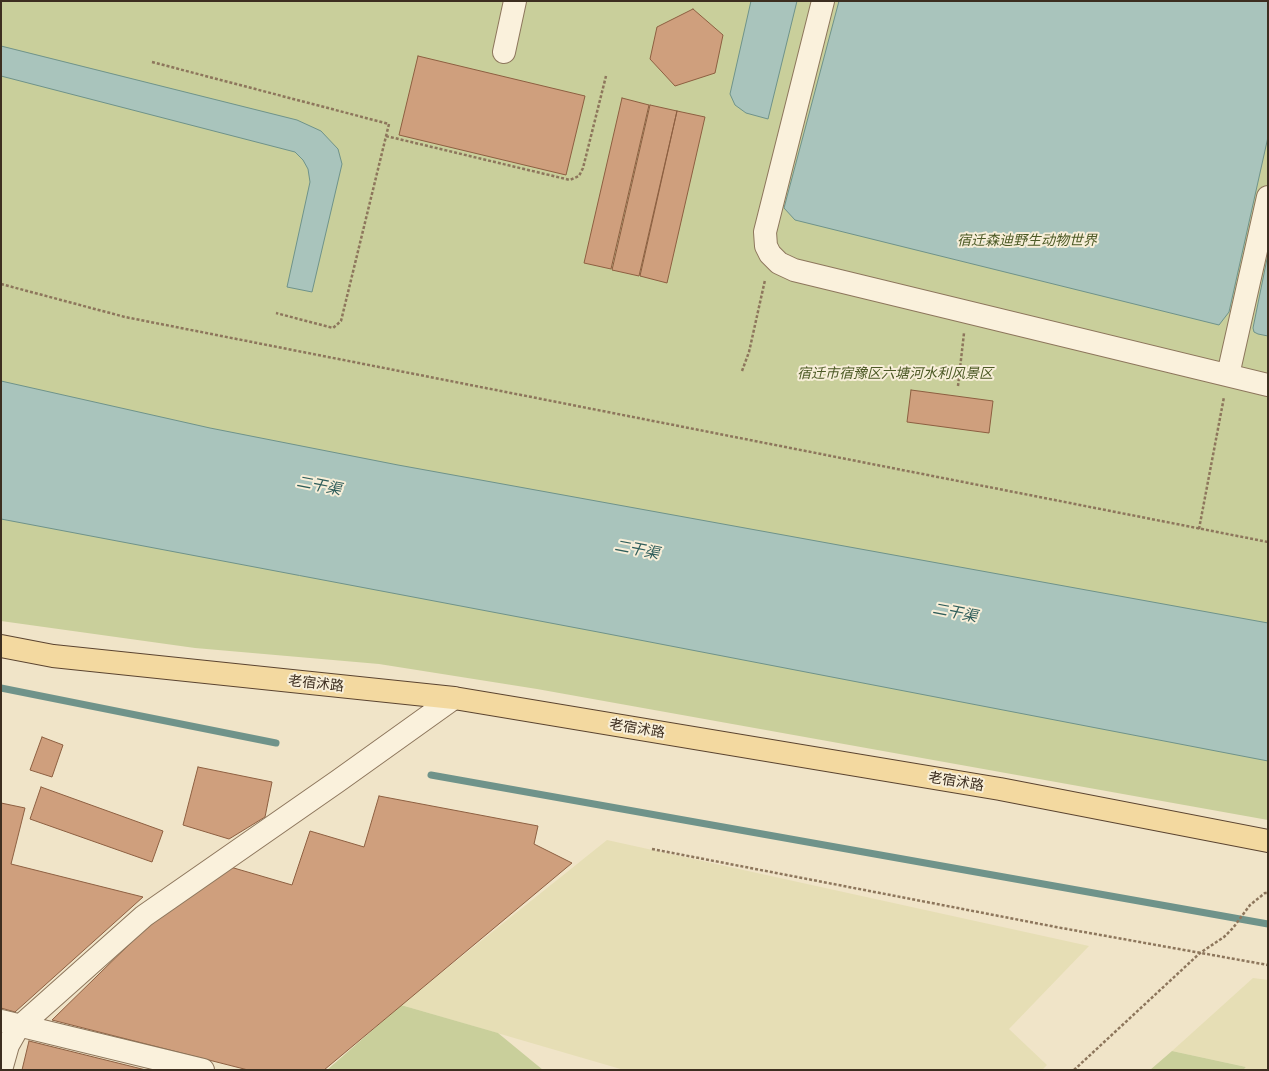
<!DOCTYPE html>
<html>
<head>
<meta charset="utf-8">
<style>
	body { margin:0 }
	#map { position:relative; width:1269px; height:1071px; overflow:hidden; background:#f0e4c8; font-family:"IBM Plex Serif",serif }
	canvas { display:block }
	.frame { position:absolute; inset:0; border:2px solid #3d2e20; pointer-events:none }
</style>
</head>
<body>
<div id="map">
<canvas width="1269" height="1071"></canvas>
<div class="frame"></div>
</div>
<script>
const c = document.querySelector('canvas').getContext('2d');
c.lineJoin = 'round';
function fillPath(path, color) { c.fillStyle = color; c.fill(path, 'evenodd'); }
const toPath = rows => new Path2D(rows.map(r => 'M' + r).join(''));
function strokePath(path, color, width, dash) { c.strokeStyle = color; c.lineWidth = width; c.lineCap = dash ? 'butt' : 'round'; c.setLineDash(dash || []); c.stroke(path); }
function label(font, color, halo, rows, align = 'center') {
  c.font = font + ' "IBM Plex Serif","Noto Sans SC",serif'; c.lineWidth = 4; c.setLineDash([]); c.textBaseline = 'middle'; c.strokeStyle = halo; c.fillStyle = color; for (const [text, x, y, turn = 0] of rows) {
    c.save(); c.translate(x, y); c.rotate((+turn || 0) * Math.PI / 180); c.textAlign = isNaN(turn) ? turn : align; if (halo) c.strokeText(text, 0, 0); c.fillText(text, 0, 0); c.restore();
  }
}
fillPath(toPath([
	[607,840,1089,946,1009,1029,1047,1065,1042,1070,624,1070,401,1005],
	[1253,978,1268,980,1268,1070,1243,1070,1246,1067,1172,1051]
]), '#e6deb5');
fillPath(toPath([
	[1,1,1268,1,1268,820,537,689,379,664,195,648,1,621],
	[401,1005,498,1033,543,1070,327,1070],
	[1172,1051,1246,1067,1243,1070,1150,1070]
]), '#c9cf9b');
const water = toPath([
	[751,1,797,1,768,119,746,113,735,105,730,94,751,1],
	[839,1,1268,1,1268,137,1229,312,1219,325,795,220,784,208,839,1],
	[1,46,297,120,321,131,338,149,342,164,312,292,287,287,310,182,308,169,303,160,295,152,1,76,1,46],
	[1268,254,1268,336,1258,334,1254,332,1253,328,1268,254],
	[1,381,210,428,398,465,1268,623,1268,761,598,632,1,519,1,381]
]);
fillPath(water, '#a9c4bc');
strokePath(water, '#6f938a', 1);
strokePath(toPath([
	[1,688,276,743],
	[431,775,1268,924]
]), '#6f938a', 7);
const building = toPath([
	[693,9,723,35,715,73,675,86,650,59,657,27,693,9],
	[418,56,585,96,566,175,399,135,418,56],
	[622,98,649,105,611,269,584,263,622,98],
	[650,105,677,111,639,276,612,270,650,105],
	[677,111,705,117,667,283,640,276,677,111],
	[911,390,993,401,989,433,907,422,911,390],
	[42,737,63,745,52,777,30,770,42,737],
	[198,767,272,782,265,817,229,839,183,825,198,767],
	[41,787,163,831,152,862,30,819,41,787],
	[379,796,538,826,534,844,572,863,324,1070,248,1070,52,1020,143,931,227,866,292,885,310,831,364,847,379,796],
	[1,803,25,808,11,864,143,897,15,1012,1,1008,1,803],
	[29,1041,146,1070,22,1070,29,1041]
]);
fillPath(building, '#cf9f7d');
strokePath(building, '#8d5f41', 1);
const minor = toPath([
	[823,1,765,232,766,246,770,254,779,263,794,270,1268,385],
	[504,52,515,1],
	[1228,375,1268,197],
	[1,1021,203,1070],
	[1,1070,8,1045,17,1029,144,916,338,781,454,698]
]);
const major = toPath([
	[1,646,53,656,454,698,1000,789,1268,841]
]);
strokePath(minor, '#8d765c', 24);
strokePath(major, '#5b4430', 24);
strokePath(toPath([
	[152,62,389,124,341,321,333,328,276,313],
	[386,136,570,180,579,176,583,168,606,76],
	[1,284,125,317,1268,542],
	[742,371,749,352,765,280],
	[958,386,964,333],
	[1199,529,1224,397],
	[652,849,1056,927,1268,965],
	[1074,1070,1200,953,1224,937,1233,928,1250,905,1265,893,1268,893]
]), '#8d765c', 2.5, [3, 2]);
strokePath(minor, '#faf1dc', 22);
strokePath(major, '#f3d9a0', 22);
label('italic 14px', '#4d5a26', '#f7eed8', [
	["宿迁森迪野生动物世界",1027,241],
	["宿迁市宿豫区六塘河水利风景区",895,374]
]);
label('14px', '#3d2e20', '#f7eed8', [
	["老宿沭路",316,684,6],
	["老宿沭路",637,729,9],
	["老宿沭路",956,782,9]
]);
label('italic 15px', '#2f5d5a', '#f7eed8', [
	["二干渠",319,486,11],
	["二干渠",637,550,11],
	["二干渠",955,613,11]
]);
</script>
</body>
</html>
